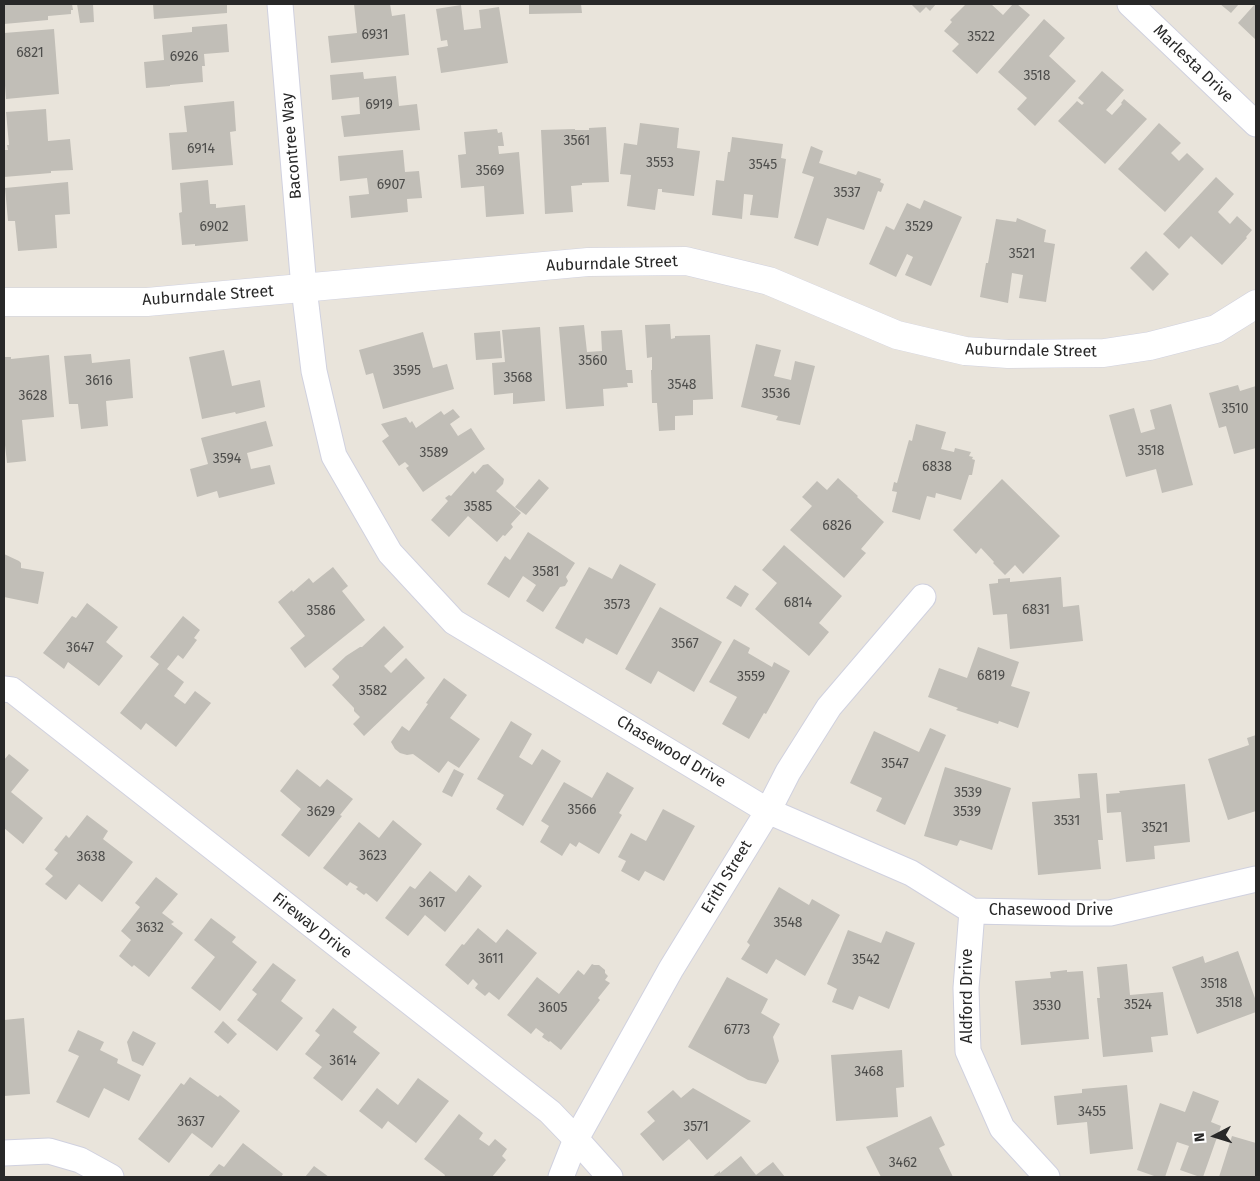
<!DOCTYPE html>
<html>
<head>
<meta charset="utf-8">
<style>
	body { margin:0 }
	#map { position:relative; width:1260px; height:1181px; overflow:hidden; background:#e9e4db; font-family:"Fira Sans",sans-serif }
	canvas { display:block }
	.frame { position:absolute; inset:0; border:5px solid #282828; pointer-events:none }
	.north { position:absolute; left:1190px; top:1111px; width:50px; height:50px; -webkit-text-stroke:4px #fff; paint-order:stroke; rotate:265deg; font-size:14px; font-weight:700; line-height:20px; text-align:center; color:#282828 }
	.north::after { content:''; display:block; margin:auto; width:18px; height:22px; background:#282828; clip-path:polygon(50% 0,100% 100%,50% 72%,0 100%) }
</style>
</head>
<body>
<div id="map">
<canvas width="1260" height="1181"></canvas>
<div class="frame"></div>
<div class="north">N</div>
</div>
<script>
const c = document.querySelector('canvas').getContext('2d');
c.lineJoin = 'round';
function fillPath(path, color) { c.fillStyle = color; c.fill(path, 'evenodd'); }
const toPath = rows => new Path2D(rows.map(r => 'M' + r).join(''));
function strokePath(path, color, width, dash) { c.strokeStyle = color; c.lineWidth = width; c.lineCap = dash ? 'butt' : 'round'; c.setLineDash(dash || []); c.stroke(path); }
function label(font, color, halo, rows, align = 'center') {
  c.font = font + ' "Fira Sans",sans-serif'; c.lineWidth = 5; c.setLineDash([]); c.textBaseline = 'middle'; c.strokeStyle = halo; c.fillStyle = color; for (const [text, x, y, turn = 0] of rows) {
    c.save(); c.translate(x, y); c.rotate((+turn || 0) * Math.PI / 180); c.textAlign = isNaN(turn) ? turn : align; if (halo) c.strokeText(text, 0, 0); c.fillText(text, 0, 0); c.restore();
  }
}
fillPath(toPath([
	[4,4,72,4,73,10,71,10,71,14,48,16,48,20,4,24],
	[77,4,93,4,94,22,80,23],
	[153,4,227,4,227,13,154,19],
	[354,4,390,4,392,16,405,14,409,55,331,63,328,36,357,33],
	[529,4,581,4,582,13,529,14],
	[911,4,936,4,930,11,926,7,920,13],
	[966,4,991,4,1003,15,1013,4,1017,4,1030,15,977,74,952,51,959,44,944,31,952,22,950,20],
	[1220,4,1239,4,1231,13],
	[1255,4,1256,4,1256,40,1238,23],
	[461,5,464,30,481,28,479,10,499,7,508,63,441,73,437,48,448,46,447,40,441,41,436,9],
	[1044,19,1065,38,1049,56,1076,81,1035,126,1017,109,1027,98,998,72],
	[227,24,229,52,204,54,205,66,202,66,203,82,170,85,170,86,146,88,144,62,164,60,162,35,192,32,192,27],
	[54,29,59,94,6,99,4,72,4,33],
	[1102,71,1124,90,1106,110,1112,115,1122,104,1121,103,1124,99,1147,119,1105,164,1058,121,1077,101,1082,105,1084,103,1078,98],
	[363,72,364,79,396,76,399,106,417,104,420,130,344,137,341,116,360,114,359,97,332,100,330,75],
	[234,101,236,131,230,132,233,165,172,170,169,133,187,132,184,106],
	[46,109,48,141,70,139,73,170,51,171,51,173,4,177,4,150,8,150,7,145,9,145,6,112],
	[640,123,679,128,677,148,700,151,694,196,662,192,662,189,658,189,655,210,627,206,631,175,620,174,624,143,637,145],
	[1159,123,1181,143,1171,153,1179,161,1187,153,1204,169,1165,212,1118,169],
	[606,127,609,182,582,183,582,185,571,186,573,212,545,214,541,130,575,129,575,130,589,130,589,128],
	[497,129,498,133,502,132,504,146,498,146,499,154,519,152,524,214,486,217,484,186,461,188,458,155,466,154,464,132],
	[732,137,783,144,781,158,786,159,778,218,750,215,753,195,744,194,742,219,712,215,716,180,724,181,728,152,730,152],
	[811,146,823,151,819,163,856,175,858,171,881,179,880,182,884,184,881,192,878,191,864,230,827,218,818,246,794,238,814,177,802,173],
	[403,150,405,172,419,171,422,198,407,199,408,212,351,218,349,196,369,194,367,178,340,181,338,156],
	[1216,177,1234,194,1218,212,1230,224,1237,216,1252,230,1246,237,1247,238,1222,265,1191,236,1179,249,1163,234],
	[208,180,210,204,216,204,216,208,245,205,248,241,195,246,195,244,182,245,179,213,182,212,180,183],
	[68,182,70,214,55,215,57,248,18,251,15,221,8,221,5,188],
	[924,200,962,217,931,286,905,275,913,257,907,254,896,277,869,264,886,226,894,230,907,203,920,209],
	[1017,218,1046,230,1044,242,1055,244,1046,302,1019,298,1023,275,1012,273,1008,303,980,297,986,263,988,263,996,219,1016,222],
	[1146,251,1169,274,1153,291,1130,268],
	[670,324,671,339,675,338,675,336,710,335,713,399,693,400,693,415,675,416,675,430,659,431,657,403,652,403,651,370,652,370,652,357,647,358,645,325],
	[584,325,587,352,602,351,601,331,622,330,626,370,632,370,633,383,627,383,628,387,603,389,604,406,566,409,559,327],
	[540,327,545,401,513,404,513,393,494,395,492,363,505,362,502,330],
	[500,331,502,358,476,360,474,333],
	[423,332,433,368,447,364,454,389,383,409,373,373,366,375,359,350],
	[756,344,781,350,774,376,791,380,795,361,815,366,800,425,776,420,778,416,741,407],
	[224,350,232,386,260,380,265,407,236,414,235,412,202,419,189,357],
	[91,354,92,363,130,359,133,398,106,401,108,426,81,429,78,404,69,404,64,356],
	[49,355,54,417,22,420,26,461,7,463,5,445,4,445,4,357,11,357,11,359],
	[1238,385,1240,391,1256,386,1256,448,1234,454,1226,426,1219,428,1209,393],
	[1171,404,1193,485,1162,493,1156,469,1126,477,1109,415,1134,408,1141,433,1155,429,1150,410],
	[453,409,460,417,450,424,458,436,471,428,485,449,423,492,406,468,409,466,405,462,399,466,382,441,389,436,381,424,406,417,410,423,412,421,416,428,441,411,444,415],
	[266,421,273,446,247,453,251,469,270,465,275,484,219,498,217,491,197,497,190,469,208,464,201,438],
	[916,424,946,432,941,449,954,452,955,448,971,452,969,456,973,457,972,459,975,460,972,475,969,475,961,500,936,493,935,498,927,496,920,520,892,512,897,492,892,491,894,482,897,483,909,440,912,441],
	[488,464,504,479,503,484,496,491,521,513,511,524,513,527,505,536,503,535,497,542,468,516,449,537,431,520,448,501,445,498,449,495,451,496,473,471,475,474,483,465],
	[838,478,858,496,857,497,884,522,861,549,866,553,844,578,790,530,812,506,802,497,817,481,827,490],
	[539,479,549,488,526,515,515,507],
	[1002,479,1060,536,1023,574,1015,565,1005,575,993,563,994,562,981,548,976,554,953,530],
	[528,532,575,563,566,577,568,581,565,586,560,587,543,612,526,601,536,585,523,576,509,598,487,584,505,556,510,560],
	[784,545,842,596,819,623,829,632,809,656,755,609,777,583,762,570],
	[4,554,19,561,21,563,21,568,44,572,38,604,4,597],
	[620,564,656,584,617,655,586,638,583,644,555,628,589,567,612,579],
	[333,567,348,586,342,591,365,620,305,668,290,648,305,636,278,602,292,590,293,592,309,578,313,583],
	[1061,577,1063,607,1079,605,1083,641,1010,649,1007,614,993,615,989,584,998,583,998,579,1010,578,1010,582],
	[735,585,749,594,741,607,726,598],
	[87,603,118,627,106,642,123,656,99,686,68,662,64,669,43,653,72,616,76,618],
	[660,607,722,642,694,692,658,671,651,684,625,669],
	[183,616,200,630,194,638,197,640,183,659,178,655,167,669,184,682,174,696,185,704,195,691,211,703,176,747,146,723,141,730,120,713,159,664,150,657],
	[384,626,404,647,384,666,391,673,406,658,425,678,364,736,353,724,360,717,354,711,354,708,332,685,339,678,339,676,332,669,346,656,360,647,362,647],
	[734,639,750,648,748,653,772,667,774,662,790,671,766,714,764,713,749,739,722,724,737,697,709,682],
	[978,647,1019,662,1011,686,1030,692,1018,728,999,721,998,724,956,710,958,708,928,697,939,668,967,678],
	[444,678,467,695,450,718,480,739,459,768,448,761,439,773,413,754,407,755,400,753,395,749,391,742,402,726,409,731,428,704,426,703],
	[511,721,532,734,519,757,532,765,542,749,561,761,523,826,496,809,504,795,477,779],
	[930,728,946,735,905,825,876,811,882,798,850,783,874,731,919,752],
	[1256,735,1256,811,1228,820,1208,759,1249,745,1247,738],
	[9,754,29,770,11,792,43,818,23,844,4,828,4,760],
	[945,767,1011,788,992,850,960,840,957,846,924,836],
	[297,769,320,787,327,779,353,799,340,815,342,816,309,857,281,835,301,809,280,791],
	[454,769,464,774,452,797,442,792],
	[607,772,634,788,619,813,622,815,599,854,579,842,576,847,570,843,562,856,540,842,549,826,541,821,564,782,592,798],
	[1097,773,1103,840,1098,840,1101,869,1038,875,1032,802,1080,798,1078,774],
	[1185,784,1190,842,1154,846,1155,859,1126,862,1121,812,1107,813,1106,794,1120,793,1119,791],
	[663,809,695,826,664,881,645,871,639,881,621,871,626,861,618,857,631,833,646,841],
	[87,815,108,831,103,839,133,862,102,902,79,884,66,900,45,884,53,876,45,869,58,853,54,850,66,835,69,838],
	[393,820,422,844,377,902,366,893,364,895,356,889,358,887,350,882,347,886,323,868,359,822,379,838],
	[430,871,456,892,469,875,482,886,445,932,425,915,408,936,385,918,410,886,415,889],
	[156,877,178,894,162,913,174,922,171,924,183,933,149,977,134,965,132,967,119,956,131,940,121,931,140,907,135,903],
	[779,887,809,905,812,899,840,915,805,976,776,959,767,974,741,959,750,945,747,942],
	[211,918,236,937,232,942,257,962,220,1011,191,988,215,957,194,940],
	[478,928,496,943,507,929,537,953,499,1000,489,992,485,996,475,988,478,984,473,979,468,985,445,965,462,944,464,945],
	[848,930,881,943,886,931,915,943,889,1009,859,996,853,1010,832,1002,837,989,827,984],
	[1238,951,1256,1001,1256,1012,1197,1034,1172,967,1203,956,1205,963],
	[273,963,296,980,281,1001,303,1018,277,1051,237,1020,257,994,252,990],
	[592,964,594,965,599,965,605,970,605,973,608,976,605,980,610,983,598,998,600,1000,561,1050,550,1041,549,1042,542,1037,544,1034,536,1028,531,1034,507,1015,537,977,559,994,578,970,584,975],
	[1127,964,1130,995,1163,992,1168,1035,1151,1037,1153,1052,1103,1057,1097,998,1100,998,1097,967],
	[1067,970,1067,972,1083,971,1089,1039,1021,1045,1015,981,1051,978,1050,972],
	[727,977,768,999,761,1013,780,1024,773,1037,779,1061,766,1084,748,1080,688,1047],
	[333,1008,357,1027,353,1032,380,1053,342,1101,313,1078,322,1067,305,1054,320,1035,315,1031],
	[24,1018,30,1094,4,1096,4,1020],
	[223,1021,237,1034,228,1044,214,1032],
	[78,1030,104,1042,100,1050,118,1059,117,1063,141,1075,129,1101,104,1088,89,1118,56,1102,79,1056,68,1051],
	[133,1031,156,1043,143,1066,132,1061,127,1042],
	[902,1050,904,1087,896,1088,898,1117,836,1121,831,1055],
	[190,1077,218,1097,220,1095,240,1111,212,1148,192,1133,169,1163,138,1139,181,1083,184,1085],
	[418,1078,449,1101,416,1143,388,1121,382,1129,359,1111,377,1088,398,1105],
	[1127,1085,1133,1149,1090,1154,1087,1122,1057,1125,1054,1096,1082,1093,1082,1089],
	[693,1088,751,1121,707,1160,689,1139,663,1161,640,1134,655,1121,647,1112,673,1090,681,1098],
	[1193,1091,1219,1101,1211,1122,1221,1126,1203,1177,1200,1177,1180,1170,1189,1146,1177,1142,1165,1177,1157,1177,1137,1170,1160,1103,1185,1112],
	[459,1114,483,1133,479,1139,489,1146,495,1139,507,1149,502,1156,506,1160,492,1177,444,1177,445,1175,424,1159],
	[931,1116,945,1145,939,1148,953,1177,881,1177,866,1147],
	[1232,1136,1256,1143,1256,1177,1219,1177],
	[243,1143,283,1174,281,1177,208,1177,219,1164,224,1167],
	[741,1156,756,1175,773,1162,785,1177,712,1177,720,1171,720,1173],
	[314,1166,329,1177,305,1177]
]), '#c1beb7');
const street = toPath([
	[280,4,304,288,314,371,334,456,390,553,454,622,768,811,911,873,972,911,1071,913,1110,913,1256,879],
	[1130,4,1256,124],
	[4,689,12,690,550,1112,576,1139,610,1177],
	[972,911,966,988,968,1051,1002,1128,1047,1177],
	[4,1153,49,1151,80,1160,111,1177],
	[561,1177,576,1139,671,969,768,811,788,772,829,707,923,597]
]);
const secondary = toPath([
	[4,302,147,302,588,262,686,261,769,281,897,335,965,351,1008,354,1104,353,1150,346,1216,329,1256,304]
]);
strokePath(street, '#d0d1df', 27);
strokePath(secondary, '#d0d1df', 29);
strokePath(street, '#fff', 25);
strokePath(secondary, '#fff', 28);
label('14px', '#4e4e4c', null, [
	["6931",375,35],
	["3522",981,37],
	["6821",30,53],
	["6926",184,57],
	["3518",1037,76],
	["6919",379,105],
	["3561",577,141],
	["6914",201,149],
	["3553",660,163],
	["3545",763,165],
	["3569",490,171],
	["6907",391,185],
	["3537",847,193],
	["6902",214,227],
	["3529",919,227],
	["3521",1022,254],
	["3560",593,361],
	["3595",407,371],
	["3568",518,378],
	["3616",99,381],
	["3548",682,385],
	["3536",776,394],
	["3628",33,396],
	["3510",1235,409],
	["3518",1151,451],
	["3589",434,453],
	["3594",227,459],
	["6838",937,467],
	["3585",478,507],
	["6826",837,526],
	["3581",546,572],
	["6814",798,603],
	["3573",617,605],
	["6831",1036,610],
	["3586",321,611],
	["3567",685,644],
	["3647",80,648],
	["6819",991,676],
	["3559",751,677],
	["3582",373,691],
	["3547",895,764],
	["3539",968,793],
	["3566",582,810],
	["3629",321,812],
	["3539",967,812],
	["3531",1067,821],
	["3521",1155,828],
	["3623",373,856],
	["3638",91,857],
	["3617",432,903],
	["3548",788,923],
	["3632",150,928],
	["3611",491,959],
	["3542",866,960],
	["3518",1214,984],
	["3518",1229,1003],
	["3524",1138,1005],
	["3530",1047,1006],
	["3605",553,1008],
	["6773",737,1030],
	["3614",343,1061],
	["3468",869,1072],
	["3455",1092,1112],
	["3637",191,1122],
	["3571",696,1127],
	["3462",903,1163]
]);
label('16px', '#282828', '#fff', [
	["Marlesta Drive",1193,64,44],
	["Bacontree Way",292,146,-95],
	["Auburndale Street",612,264,-2],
	["Auburndale Street",208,296,-4],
	["Auburndale Street",1031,351,1],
	["Chasewood Drive",671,752,31],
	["Erith Street",727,877,-59],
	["Chasewood Drive",1051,911],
	["Fireway Drive",312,926,38],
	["Aldford Drive",968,996,-90]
]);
</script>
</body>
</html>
